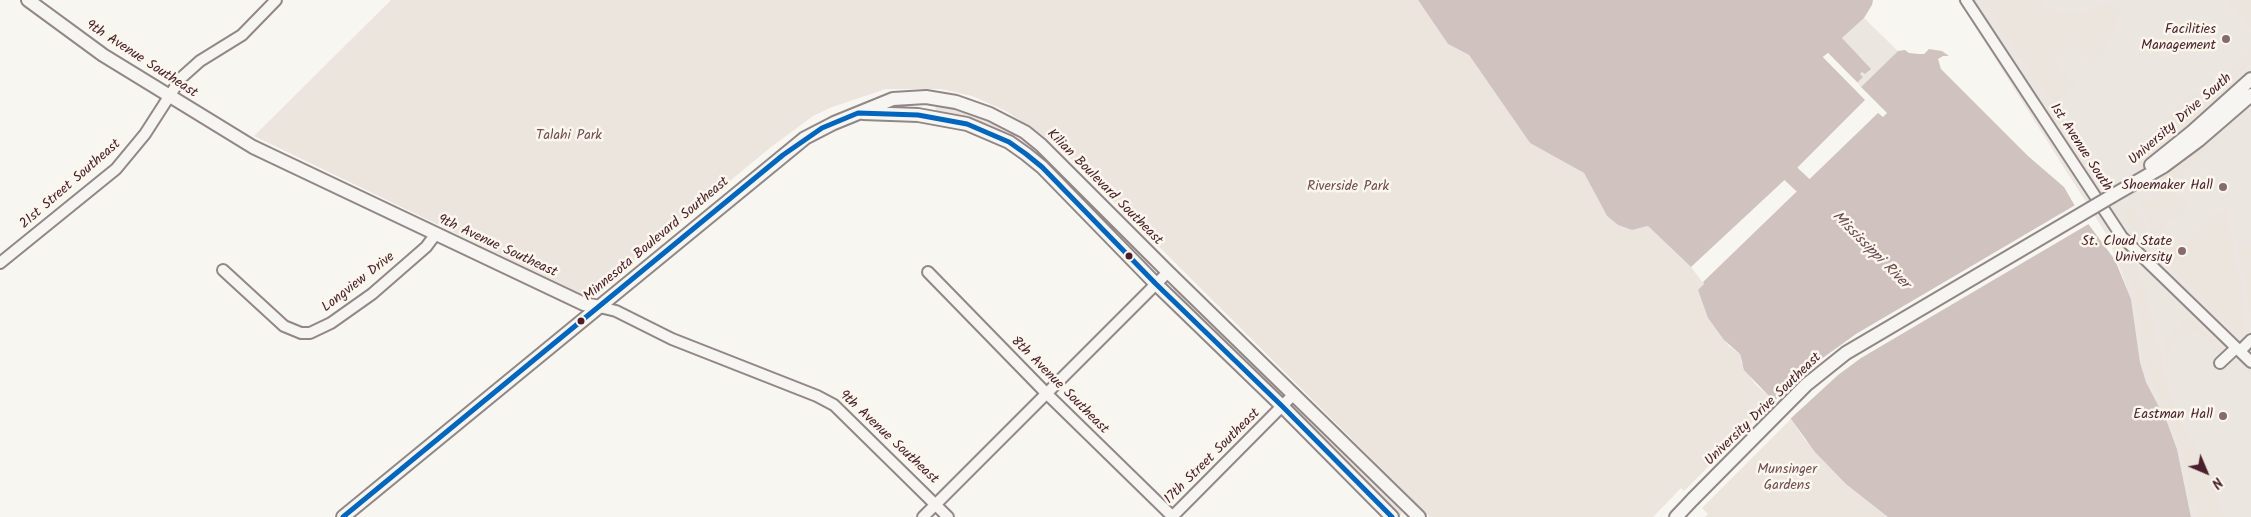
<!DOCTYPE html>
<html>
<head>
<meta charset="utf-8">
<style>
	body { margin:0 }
	#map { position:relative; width:2251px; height:517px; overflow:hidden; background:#f8f6f0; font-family:Kalam,sans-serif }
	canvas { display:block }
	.north { position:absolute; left:2181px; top:447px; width:50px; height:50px; -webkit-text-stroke:4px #fbf7ec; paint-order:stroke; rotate:135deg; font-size:14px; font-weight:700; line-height:20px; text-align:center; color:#4a1f2b }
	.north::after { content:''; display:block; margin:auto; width:18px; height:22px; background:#4a1f2b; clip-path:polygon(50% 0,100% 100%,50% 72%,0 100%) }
</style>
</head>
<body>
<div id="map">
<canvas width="2251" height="517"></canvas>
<div class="north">N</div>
</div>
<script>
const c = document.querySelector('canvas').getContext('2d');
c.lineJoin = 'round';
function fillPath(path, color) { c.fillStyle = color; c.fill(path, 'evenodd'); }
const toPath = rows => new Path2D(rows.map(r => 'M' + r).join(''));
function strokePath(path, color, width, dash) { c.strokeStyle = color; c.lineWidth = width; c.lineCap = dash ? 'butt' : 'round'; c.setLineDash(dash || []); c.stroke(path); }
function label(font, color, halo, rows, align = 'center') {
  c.font = font + ' Kalam,sans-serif'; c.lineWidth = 5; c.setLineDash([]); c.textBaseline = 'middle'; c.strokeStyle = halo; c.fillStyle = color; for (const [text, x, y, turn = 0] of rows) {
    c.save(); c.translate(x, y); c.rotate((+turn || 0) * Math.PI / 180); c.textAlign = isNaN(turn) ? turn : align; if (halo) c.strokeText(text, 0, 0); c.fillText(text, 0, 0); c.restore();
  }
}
fillPath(toPath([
	[1958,0,2251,0,2251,517,2191,517,2177,449,2167,422,2146,382,2140,362,2131,299,2108,237],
	[1864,18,1898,51,1861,87,1857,83,1863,77,1860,74,1862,71,1842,38]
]), '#ebe6df');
fillPath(toPath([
	[391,0,1418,0,1448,44,1469,55,1530,143,1584,173,1607,216,1618,225,1632,230,1648,226,1691,267,1704,284,1701,293,1708,318,1729,346,1740,354,1741,362,1755,384,1774,401,1684,491,1681,488,1653,517,1430,517,1069,157,1047,138,1006,111,972,96,941,89,886,89,832,107,813,116,771,147,591,296,584,295,254,136],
	[1982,0,2044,0,2041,7,2080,15,2107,2,2114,4,2119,11,2118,23,2105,49,2093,64,2073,43,2054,62,2076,83,2053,106],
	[2222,0,2251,0,2251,29],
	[2251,48,2251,63,2190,119,2147,152,2143,147,2159,135,2180,104,2194,92,2202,89,2208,93],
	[938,104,969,111,1016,133,1036,148,1150,261,1148,264,1146,265,1039,162,962,118,937,112,935,108],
	[2223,134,2188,168,2165,184,2151,192,2133,195,2202,147,2204,148,2184,166],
	[2167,187,2174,195,2182,196,2190,204,2175,219,2172,217,2163,227,2175,240,2161,256,2160,248,2142,209,2142,202],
	[2136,206,2156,249,2122,214],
	[2226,208,2244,299,2244,333,2239,337,2162,258,2181,239,2186,243,2221,209,2223,211],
	[2244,240,2251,242,2251,312,2247,308,2248,298,2237,248],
	[2114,246,2135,267,2146,293,2169,390,2177,416,2201,455,2225,517,2197,517,2181,448,2151,380,2143,353,2136,297],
	[1176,287,1278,387,1276,392,1172,293,1173,288],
	[2188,317,2222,349,2212,357,2216,350,2196,330,2191,336,2185,331,2173,344,2168,354,2168,368,2177,387,2185,396,2180,399,2177,398,2178,391,2167,369,2164,346,2167,339],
	[1303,411,1402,509,1401,515,1396,515,1297,413],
	[1791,419,1805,440,1888,517,1705,517,1708,514,1702,508]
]), '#ece5de');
fillPath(toPath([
	[1418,0,1873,0,1872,5,1864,18,1842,38,1871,69,1865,74,1862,72,1860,74,1863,77,1857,83,1828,53,1823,57,1865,100,1792,173,1691,267,1648,226,1632,230,1618,225,1607,216,1584,173,1530,143,1469,55,1448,44],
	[1929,49,1942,51,1949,56,1943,56,1938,59,1941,69,2028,156,2064,187,2075,206,2115,260,2131,299,2140,362,2146,382,2167,422,2177,449,2191,517,1888,517,1846,484,1815,452,1791,419,1744,370,1740,354,1724,340,1708,318,1698,290,1704,284,1703,282,1878,113,1883,117,1887,113,1861,87,1898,51,1905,50,1909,53,1919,54,1924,54]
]), '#d0c3bf');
fillPath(toPath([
	[1828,53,1859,84,1856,85,1827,57,1867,98,1867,101,1823,57],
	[2077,204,2092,222,1861,358,1838,375,1789,420,1772,403,1813,365,1856,334]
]), '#f8f6f0');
strokePath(toPath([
	[1774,158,1821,202]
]), '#d0c3bf', 18);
const minor = toPath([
	[1966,0,2122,237,2251,362],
	[0,263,116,169,145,134,181,78,200,61,242,35,276,0],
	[223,270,284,326,301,333,310,333,331,323,372,294,426,247,435,235],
	[928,272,1046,393,1173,517],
	[600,307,616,311,672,339,817,396,834,405,948,517],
	[2240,351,2251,340],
	[2220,363,2236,348],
	[923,517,1168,272],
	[1172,517,1294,394]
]);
const tertiary = toPath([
	[28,0,103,55,253,147,584,304,600,307],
	[863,113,918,115,967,124,1009,142,1026,154,1042,167,1156,284,1282,406,1392,517],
	[2151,165,2192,132,2251,79],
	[2112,196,2164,166,2199,140,2251,95],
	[343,517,805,138,834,123,893,99,926,97,956,102,990,114,1025,132,1041,145,1168,272,1419,517],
	[1676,517,1693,499]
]);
strokePath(minor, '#918787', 14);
strokePath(tertiary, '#918787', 16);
strokePath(minor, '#f6f5f1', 10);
strokePath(tertiary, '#f6f5f1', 12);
const tertiaryBridge = toPath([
	[1693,499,1806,385,1846,353,2112,196]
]);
strokePath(tertiaryBridge, '#918787', 16, []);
strokePath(tertiaryBridge, '#f6f5f1', 12);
strokePath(toPath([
	[343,517,783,155,822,128,858,113,918,115,967,124,1009,142,1026,154,1042,167,1156,284,1282,406,1392,517]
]), '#0065bd', 5);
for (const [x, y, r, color] of [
	[2226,39,5,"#876a70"],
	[2223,187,5,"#876a70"],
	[2182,251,5,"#876a70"],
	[1129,256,4.5,"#4a1f2b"],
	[581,321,4.5,"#4a1f2b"],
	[2223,416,5,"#876a70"]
]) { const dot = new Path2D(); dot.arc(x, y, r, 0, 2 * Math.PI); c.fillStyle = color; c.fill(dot); strokePath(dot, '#fbf7ec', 2); }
label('14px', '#4a1f2b', '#fbf7ec', [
	["Facilities",2216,31],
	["Management",2216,47],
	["Shoemaker Hall",2213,187],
	["St. Cloud State",2172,243],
	["University",2172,259],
	["Eastman Hall",2213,416]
], 'right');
label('14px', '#4a1f2b', '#fbf7ec', [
	["9th Avenue Southeast",141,60,33],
	["University Drive South",2181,120,-41],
	["1st Avenue South",2080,148,57],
	["21st Street Southeast",71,185,-41],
	["Kilian Boulevard Southeast",1104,188,45],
	["Minnesota Boulevard Southeast",657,240,-40],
	["9th Avenue Southeast",497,247,25],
	["Longview Drive",359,283,-38],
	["8th Avenue Southeast",1059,386,45],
	["University Drive Southeast",1764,410,-44],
	["9th Avenue Southeast",888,438,43],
	["17th Street Southeast",1213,457,-45]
]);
label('14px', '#704d54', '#fbf7ec', [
	["Talahi Park",569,137],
	["Riverside Park",1348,188],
	["Munsinger",1787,471],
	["Gardens",1787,487]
]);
label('italic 15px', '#6d4a51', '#fbf7ec', [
	["Mississippi River",1870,251,45]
]);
</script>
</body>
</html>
